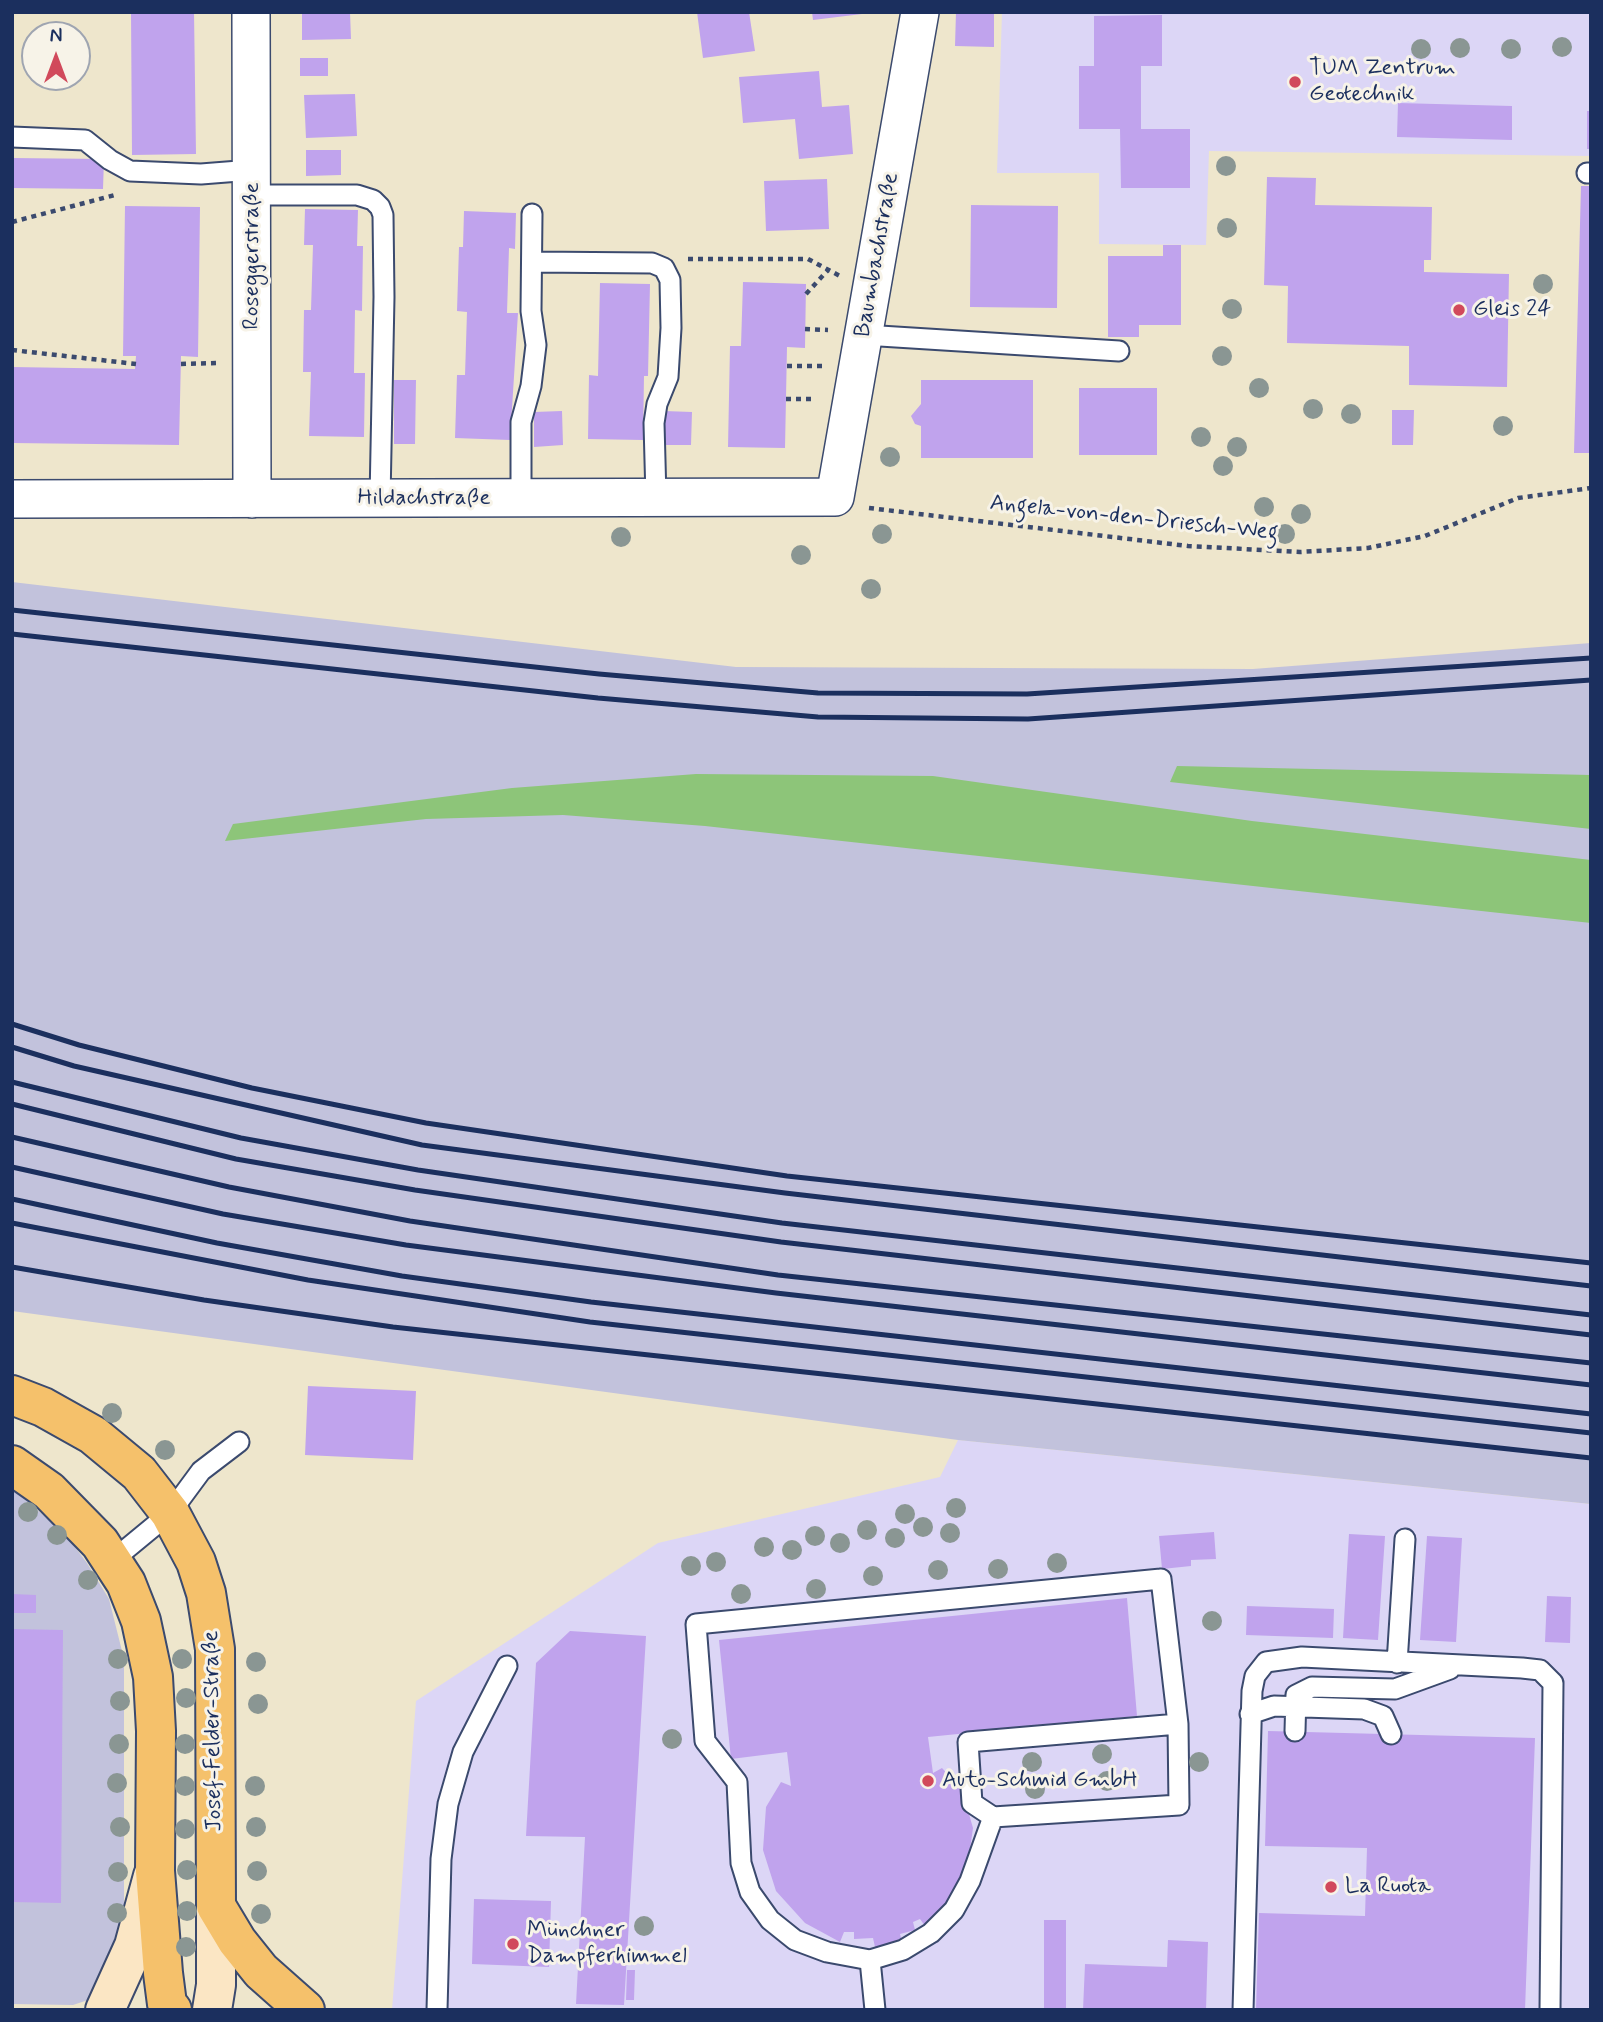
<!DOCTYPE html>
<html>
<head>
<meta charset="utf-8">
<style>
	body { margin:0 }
	#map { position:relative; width:1603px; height:2022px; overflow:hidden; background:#eee6cc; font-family:Mynerve,sans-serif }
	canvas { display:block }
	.frame { position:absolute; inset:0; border:14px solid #1b2f5e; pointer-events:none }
	.north { position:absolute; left:21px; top:21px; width:70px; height:70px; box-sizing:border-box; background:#f7f3e8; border:2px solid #9fa5b1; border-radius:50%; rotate:0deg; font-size:19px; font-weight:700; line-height:28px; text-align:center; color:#1b2f5e }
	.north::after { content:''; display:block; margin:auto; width:24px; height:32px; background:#d1495b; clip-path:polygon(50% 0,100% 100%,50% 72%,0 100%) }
</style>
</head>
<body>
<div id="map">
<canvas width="1603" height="2022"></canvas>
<div class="frame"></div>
<div class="north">N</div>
</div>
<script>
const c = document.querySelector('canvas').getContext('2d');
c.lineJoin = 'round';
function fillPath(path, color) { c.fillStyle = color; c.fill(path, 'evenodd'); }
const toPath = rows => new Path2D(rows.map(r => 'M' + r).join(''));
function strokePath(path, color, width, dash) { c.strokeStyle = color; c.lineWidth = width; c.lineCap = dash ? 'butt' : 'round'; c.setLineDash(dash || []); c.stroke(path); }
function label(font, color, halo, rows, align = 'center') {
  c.font = font + ' Mynerve,sans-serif'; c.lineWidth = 6; c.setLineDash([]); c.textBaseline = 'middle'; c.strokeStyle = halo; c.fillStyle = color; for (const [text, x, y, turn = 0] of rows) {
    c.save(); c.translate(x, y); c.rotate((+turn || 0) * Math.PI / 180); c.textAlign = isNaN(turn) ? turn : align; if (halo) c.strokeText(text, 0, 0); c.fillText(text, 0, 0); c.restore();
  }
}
fillPath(toPath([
	[1002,12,1591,12,1591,156,1209,151,1206,245,1099,244,1099,173,997,173],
	[958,1440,1591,1504,1591,2010,392,2010,416,1701,658,1543,940,1477]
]), '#dcd6f6');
fillPath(toPath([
	[12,582,736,667,1253,669,1591,643,1591,1504,958,1440,12,1311],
	[12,1488,65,1534,87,1563,109,1599,124,1659,124,1918,105,1983,88,2000,73,2005,12,2004]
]), '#c2c2dc');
fillPath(toPath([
	[1177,766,1591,775,1591,829,1170,782],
	[696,774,933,776,1252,821,1591,860,1591,923,705,826,563,815,426,819,225,841,233,824,512,788]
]), '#8dc579');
fillPath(toPath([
	[131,12,194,12,196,154,132,155],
	[302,12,350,12,351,39,302,40],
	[697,12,749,12,755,51,703,58],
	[812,12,862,12,862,14,813,20],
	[956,12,994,12,994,47,955,46],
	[1162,15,1162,66,1141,66,1141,129,1190,129,1190,188,1121,188,1120,129,1079,129,1079,66,1094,66,1094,16],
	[300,58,328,58,328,76,300,76],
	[819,71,822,107,849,105,853,154,799,159,795,119,743,123,739,77],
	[355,94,357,136,306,138,304,95],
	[1398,103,1512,106,1512,140,1397,137],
	[1587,111,1591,111,1591,149,1587,149],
	[306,150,341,150,341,175,306,176],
	[12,158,104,159,103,189,12,188],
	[1267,177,1316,178,1315,205,1432,207,1431,260,1424,260,1424,272,1509,274,1507,387,1409,385,1409,346,1287,343,1288,286,1264,285],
	[827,179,829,229,766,231,764,181],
	[1581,186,1591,186,1591,453,1574,453],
	[971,205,1058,206,1057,308,970,307],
	[125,206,200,207,198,357,181,356,179,445,12,443,12,367,135,369,136,356,123,356],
	[305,209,358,210,357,246,363,246,362,311,355,310,354,373,365,373,364,437,309,436,311,372,303,372,304,310,311,310,313,245,304,245],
	[464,211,516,213,515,249,509,248,507,313,518,313,510,440,455,438,457,375,465,375,466,344,467,312,457,311,459,247,463,247],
	[1163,245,1181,245,1181,325,1139,325,1139,337,1108,337,1108,256,1163,256],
	[743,282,806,284,805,348,787,347,785,448,728,447,730,346,741,346],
	[600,283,650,284,648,376,644,376,643,440,588,439,589,375,598,376],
	[394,380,416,380,415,444,394,444],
	[921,380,1033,380,1033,458,921,458,921,426,915,424,911,416,921,404],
	[1079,388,1157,388,1157,455,1079,455],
	[1392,410,1414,410,1413,445,1392,445],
	[562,411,563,445,534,447,534,412],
	[664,411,692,412,691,445,664,445],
	[308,1386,416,1391,413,1460,305,1455],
	[1214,1532,1216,1559,1191,1560,1191,1566,1162,1569,1159,1536],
	[1349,1534,1385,1536,1378,1640,1343,1638],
	[1427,1536,1462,1538,1456,1642,1420,1640],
	[12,1594,36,1595,36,1613,12,1613],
	[1547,1596,1571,1597,1570,1643,1545,1642],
	[1127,1598,1137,1716,928,1737,933,1773,942,1768,962,1790,973,1828,967,1870,948,1905,925,1926,920,1919,913,1922,915,1930,900,1934,902,1942,875,1947,873,1938,854,1939,854,1932,844,1932,840,1942,805,1923,776,1891,763,1850,766,1807,781,1782,791,1786,787,1752,731,1759,719,1640],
	[1247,1606,1334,1609,1333,1638,1246,1635],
	[12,1629,63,1630,61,1903,12,1902],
	[570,1631,646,1636,624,2005,576,2004,585,1837,526,1836,536,1663],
	[1268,1731,1535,1738,1525,2010,1256,2010,1259,1913,1365,1916,1367,1848,1265,1846],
	[474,1899,551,1901,549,1967,472,1964],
	[1044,1920,1066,1920,1066,2010,1044,2010],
	[1168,1940,1208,1942,1206,2010,1083,2010,1085,1964,1167,1967],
	[627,1970,635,1970,634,2000,626,2000]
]), '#c0a3ed');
const service = toPath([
	[12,137,85,140,110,160,130,171,201,174,252,170],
	[1587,173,1591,173],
	[252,195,357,195,373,200,380,207,383,215,384,297,380,499],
	[533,262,652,263,664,268,670,280,671,328,668,377,657,404,654,423,656,498],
	[864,335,1119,351],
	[521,498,521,422,531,386,536,345,531,311,532,214],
	[113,1560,170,1513,201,1471,239,1442],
	[1161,1579,1178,1724,1179,1805,993,1817,970,1881,954,1910,931,1933,903,1950,870,1960,827,1952,795,1940,770,1920,750,1892,741,1863,737,1782,705,1741,696,1624,1161,1579],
	[1397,1663,1405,1539],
	[1250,1714,1274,1706,1364,1709,1383,1716,1391,1734],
	[1295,1731,1296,1695,1312,1687,1395,1689,1450,1669],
	[993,1817,972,1803,968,1742,1178,1724],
	[870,1960,875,2010],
	[437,2010,441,1859,448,1804,463,1752,507,1666],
	[1243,2010,1252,1691,1255,1676,1266,1662,1302,1657,1522,1668,1540,1670,1553,1683,1550,2010]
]);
const minor = toPath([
	[251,12,252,499],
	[12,499,835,497,920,12]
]);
const secondary = toPath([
	[105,2010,134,1946,153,1876],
	[212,2010,216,1985,216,1906]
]);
const primary = toPath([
	[12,1395,43,1407,93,1435,139,1473,170,1513,196,1562,206,1593,215,1649,216,1906,237,1941,261,1971,305,2010],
	[12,1465,49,1491,100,1543,126,1583,141,1621,153,1677,156,1731,155,1871,163,1973,167,2004,172,2010]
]);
strokePath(service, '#3b4a6e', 23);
strokePath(minor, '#3b4a6e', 40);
strokePath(secondary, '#3b4a6e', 42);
strokePath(primary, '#3b4a6e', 42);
strokePath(toPath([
	[12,222,115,195],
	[688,259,808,259,840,276],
	[806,294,828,270],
	[805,329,828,330],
	[12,350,136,364],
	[181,364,218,363],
	[787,366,822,366],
	[786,399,816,399],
	[869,508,1188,546,1300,552,1368,548,1425,536,1518,498,1591,488]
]), '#3b4a6e', 4.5, [5, 5]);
strokePath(service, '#fff', 19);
strokePath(minor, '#fff', 37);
strokePath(secondary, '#fbe6c4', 38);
strokePath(primary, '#f5c16b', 38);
strokePath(toPath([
	[12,610,599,674,818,693,1027,694,1591,658],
	[12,634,598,698,818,717,1028,719,1591,680],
	[12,1024,79,1045,252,1088,426,1123,787,1176,1591,1263],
	[12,1047,74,1066,422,1145,785,1193,1591,1286],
	[12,1082,241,1138,418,1170,782,1223,1591,1315],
	[12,1104,236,1159,415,1190,781,1242,1591,1335],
	[12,1137,229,1187,410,1221,778,1275,1591,1363],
	[12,1167,223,1214,406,1245,776,1293,1591,1385],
	[12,1199,217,1243,402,1276,591,1302,1591,1414],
	[12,1223,308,1280,590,1322,1591,1433],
	[12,1267,204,1300,393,1327,1591,1458]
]), '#1b2f5e', 5);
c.fillStyle = '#8a9693';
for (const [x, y] of [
	[1562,47],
	[1460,48],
	[1421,49],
	[1511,49],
	[1226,166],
	[1227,228],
	[1543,284],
	[1232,309],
	[1222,356],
	[1259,388],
	[1313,409],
	[1351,414],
	[1503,426],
	[1201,437],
	[1237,447],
	[890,457],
	[1223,466],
	[1264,507],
	[1301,514],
	[882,534],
	[1285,534],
	[621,537],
	[801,555],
	[871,589],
	[112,1413],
	[165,1450],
	[956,1508],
	[28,1512],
	[905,1514],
	[923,1527],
	[867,1530],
	[950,1533],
	[57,1535],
	[815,1536],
	[895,1538],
	[840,1543],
	[764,1547],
	[792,1550],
	[716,1562],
	[1057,1563],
	[691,1566],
	[998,1569],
	[938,1570],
	[873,1576],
	[88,1580],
	[816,1589],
	[741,1594],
	[1212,1621],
	[118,1659],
	[182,1659],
	[256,1662],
	[186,1698],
	[120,1701],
	[258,1704],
	[672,1739],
	[119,1744],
	[185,1744],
	[1102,1754],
	[1032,1762],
	[1199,1762],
	[1107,1781],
	[117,1783],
	[185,1786],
	[255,1786],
	[1035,1789],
	[120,1827],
	[256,1827],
	[185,1829],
	[187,1870],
	[257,1871],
	[118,1872],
	[187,1911],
	[117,1913],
	[261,1914],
	[644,1926],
	[186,1947]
]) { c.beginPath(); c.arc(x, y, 10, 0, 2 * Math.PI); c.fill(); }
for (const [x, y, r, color] of [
	[1295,82,7,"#d1495b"],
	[1459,310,7,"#d1495b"],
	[928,1781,7,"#d1495b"],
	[1331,1887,7,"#d1495b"],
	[513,1944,7,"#d1495b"]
]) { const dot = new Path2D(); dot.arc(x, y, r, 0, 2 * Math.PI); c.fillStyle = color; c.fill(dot); strokePath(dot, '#f7f3e8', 2.5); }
label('23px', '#1b2f5e', '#f7f3e8', [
	["TUM Zentrum",1309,69],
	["Geotechnik",1309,95],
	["Gleis 24",1473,310],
	["Auto-Schmid GmbH",942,1781],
	["La Ruota",1345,1887],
	["Münchner",527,1931],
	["Dampferhimmel",527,1957]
], 'left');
label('23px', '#1b2f5e', '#f7f3e8', [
	["Baumbachstraße",878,255,-80],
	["Roseggerstraße",253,256,-90],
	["Hildachstraße",424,499],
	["Angela-von-den-Driesch-Weg",1134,519,6],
	["Josef-Felder-Straße",214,1731,-91]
]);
</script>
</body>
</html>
